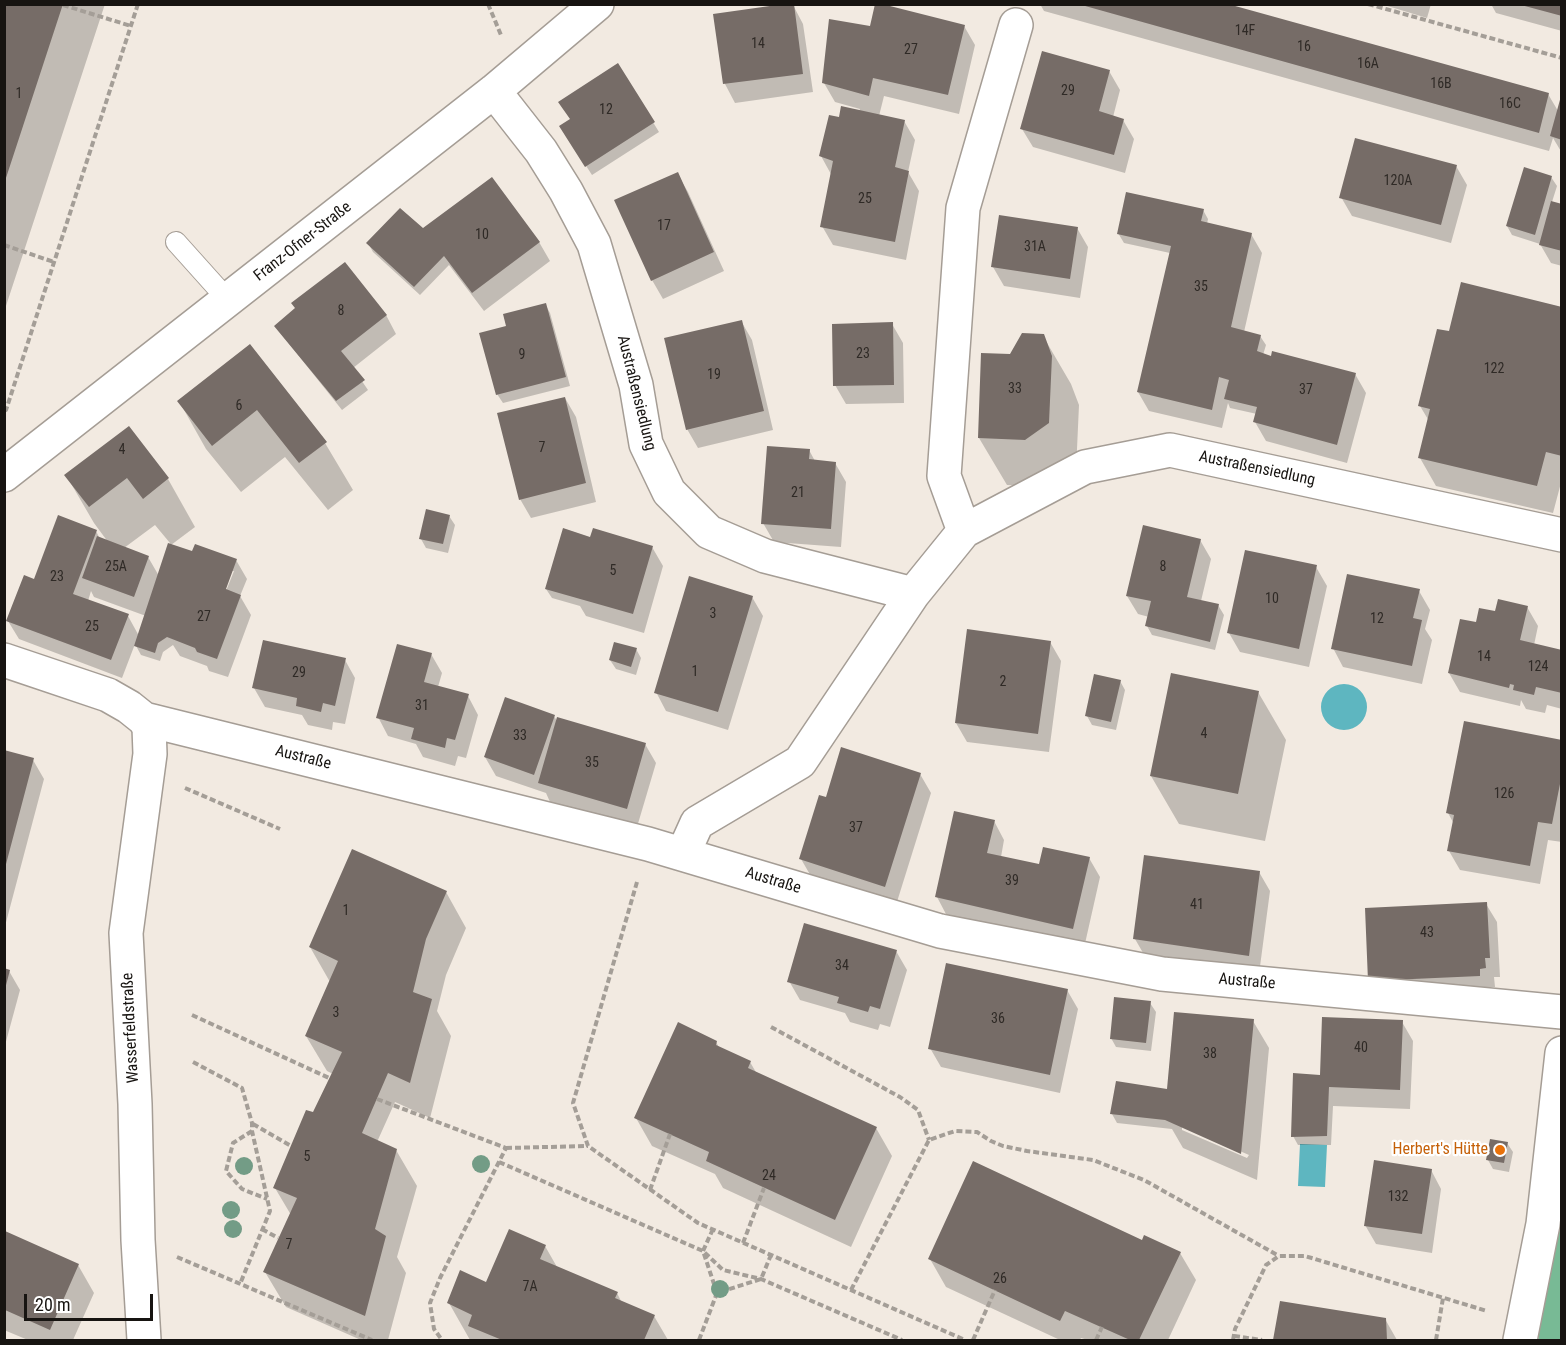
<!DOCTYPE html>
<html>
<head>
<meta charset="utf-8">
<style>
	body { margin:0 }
	#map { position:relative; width:1566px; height:1345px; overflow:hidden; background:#f2eae1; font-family:"Roboto Condensed",sans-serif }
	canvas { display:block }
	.frame { position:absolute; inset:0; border:6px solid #171411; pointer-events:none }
	.scale { position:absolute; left:24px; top:1294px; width:129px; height:27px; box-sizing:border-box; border:3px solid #171411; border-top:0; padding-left:8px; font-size:18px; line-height:21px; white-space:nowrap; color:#171411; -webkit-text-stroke:4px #fff; paint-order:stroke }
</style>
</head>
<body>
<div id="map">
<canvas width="1566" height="1345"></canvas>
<div class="frame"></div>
<div class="scale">20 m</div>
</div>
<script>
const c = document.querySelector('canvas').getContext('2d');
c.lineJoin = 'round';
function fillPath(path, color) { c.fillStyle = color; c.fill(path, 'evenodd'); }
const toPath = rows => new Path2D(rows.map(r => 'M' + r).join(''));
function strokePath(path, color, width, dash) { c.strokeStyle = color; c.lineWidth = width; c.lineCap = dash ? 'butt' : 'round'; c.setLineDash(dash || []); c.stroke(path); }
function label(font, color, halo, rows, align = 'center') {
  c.font = font + ' "Roboto Condensed",sans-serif'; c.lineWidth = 4.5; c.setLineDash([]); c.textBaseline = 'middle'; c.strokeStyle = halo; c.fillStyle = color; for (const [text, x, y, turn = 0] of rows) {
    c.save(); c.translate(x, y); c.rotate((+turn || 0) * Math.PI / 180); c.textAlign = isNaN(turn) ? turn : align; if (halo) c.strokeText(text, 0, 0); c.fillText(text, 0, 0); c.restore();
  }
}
fillPath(toPath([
	[1561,1195,1561,1340,1538,1340]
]), '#78ba95');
fillPath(toPath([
	'1321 707a23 23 0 1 1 46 0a23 23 0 1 1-46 0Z',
	[1300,1144,1327,1145,1325,1187,1298,1186]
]), '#5eb6c0');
fillPath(toPath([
	[4,4,105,4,4,312],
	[1040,4,1221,4,1548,94,1558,111,1562,99,1562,153,1553,138,1549,151,1044,11],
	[1381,4,1431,4,1427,18],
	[1491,4,1562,4,1562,31,1496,13],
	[793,5,803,24,813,92,735,103,725,84,714,16],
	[964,26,975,45,959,114,884,96,879,116,904,121,915,140,908,172,919,191,906,260,833,245,822,226,832,176,821,156,841,118,859,111,860,109,835,102,824,83,871,28],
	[618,65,659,132,592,175,566,135,571,120],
	[1109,71,1120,90,1113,117,1123,120,1134,139,1125,173,1033,147,1022,129],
	[1456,166,1467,185,1451,243,1352,216,1341,197],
	[677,173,688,192,724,271,663,299,652,280],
	[1551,177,1557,186,1552,202,1562,205,1562,266,1551,263,1540,244,1512,235,1507,226],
	[1203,210,1208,219,1207,224,1251,234,1262,253,1244,332,1260,336,1266,345,1263,355,1355,374,1366,393,1347,463,1266,441,1255,422,1257,414,1230,408,1228,403,1222,428,1149,411,1138,392,1170,253,1124,243,1118,233],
	[1077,228,1088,247,1080,298,1004,286,993,267],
	[423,230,539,242,550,261,484,311,449,265,420,295,373,252,368,243],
	[545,304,550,313,570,386,503,403,497,394,508,327],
	[1562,309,1562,479,1553,513,1436,486,1420,458,1429,421,1420,406],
	[386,315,396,334,353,368,368,390,342,410,282,335,276,326],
	[741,321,752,340,773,430,698,448,687,429],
	[892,324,903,343,904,403,846,404,835,385],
	[1043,336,1071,384,1079,405,1076,471,1052,487,1007,485,979,438,1011,356],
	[249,346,325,443,353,490,328,510,285,457,241,492,206,449,179,401],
	[565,398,576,417,596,502,531,518,520,499],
	[128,428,168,479,195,527,171,545,191,552,236,560,247,579,240,596,251,615,228,677,209,671,207,666,180,656,173,645,163,652,160,661,141,655,135,644,122,678,19,639,8,621,35,581,96,531,100,539,108,542,94,523,66,475],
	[155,525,170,543,159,576,148,557,124,548],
	[231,571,234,571,224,596,222,595],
	[91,591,94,597,146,616,139,636,128,616,88,601],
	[809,450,815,461,835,463,846,482,841,547,774,542,763,523],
	[449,516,455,525,448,553,426,548,421,539],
	[589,538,652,547,663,566,644,633,586,616,580,606,552,598,546,589],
	[1200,540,1211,559,1201,601,1218,605,1224,615,1215,650,1152,635,1147,626,1149,617,1138,614,1127,596],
	[1316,567,1327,586,1309,667,1240,652,1229,633],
	[1419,591,1430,610,1425,629,1432,640,1422,684,1343,667,1333,648],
	[752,597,763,616,728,730,666,711,656,692],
	[1527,607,1538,626,1534,645,1562,652,1562,709,1547,705,1545,713,1526,709,1521,700,1520,706,1460,692,1449,673,1477,624,1496,613],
	[1050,642,1061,661,1049,752,967,742,956,723],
	[636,649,641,658,636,675,616,669,610,660],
	[431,654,442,673,438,687,468,696,478,715,466,758,458,756,455,766,423,757,416,744,388,736,378,717],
	[345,660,355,678,345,724,333,722,332,730,308,725,302,715,265,707,254,688],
	[1120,681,1125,690,1116,730,1092,725,1087,716],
	[1258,692,1286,740,1265,841,1179,824,1151,776],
	[554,716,557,721,645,744,656,763,637,827,550,802,546,793,496,776,485,757],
	[1562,742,1562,842,1548,840,1540,884,1460,870,1449,851,1454,824,1448,813],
	[4,752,33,760,44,779,4,930],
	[920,774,931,793,896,905,812,878,801,859],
	[994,821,1004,840,1001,857,1040,866,1089,858,1100,877,1084,948,947,916,937,897],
	[1259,872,1270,891,1259,974,1146,958,1135,939],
	[446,892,466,928,446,975,437,1011,451,1036,430,1118,395,1102,377,1142,396,1150,417,1186,397,1257,406,1273,388,1340,361,1340,286,1307,265,1272,291,1215,275,1188,317,1116,333,1074,327,1071,306,1036,330,982,310,947],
	[1486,904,1497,922,1500,977,1494,977,1495,987,1489,987,1490,994,1370,980],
	[896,951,907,970,890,1027,880,1024,878,1030,850,1022,845,1013,800,1000,789,981],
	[4,970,9,971,20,990,4,1049],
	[1067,990,1078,1009,1060,1093,941,1067,930,1048],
	[1150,1003,1156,1012,1151,1051,1116,1047,1111,1038],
	[1253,1021,1269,1048,1257,1180,1183,1148,1172,1129,1117,1123,1112,1114,1166,1091],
	[1182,1126,1249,1155,1247,1158,1182,1130],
	[1402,1022,1413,1041,1410,1109,1333,1106,1331,1145,1298,1145,1293,1136,1321,1076],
	[716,1042,720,1049,750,1062,757,1074,876,1128,892,1156,851,1247,723,1188,715,1174,652,1146,636,1118],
	[1507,1143,1513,1152,1509,1172,1493,1169,1488,1160],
	[1431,1170,1441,1189,1432,1253,1376,1244,1365,1225],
	[4,1233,78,1265,94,1293,73,1340,28,1340,4,1330],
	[1143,1242,1180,1253,1196,1280,1168,1340,1088,1340,1081,1338,1080,1340,1060,1340,946,1287,930,1259],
	[545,1246,557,1267,617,1293,622,1303,654,1316,668,1340,470,1340,449,1303,487,1284],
	[1281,1303,1385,1319,1397,1340,1275,1340]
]), '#0003');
fillPath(toPath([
	[4,4,63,4,5,181,4,181],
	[784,4,794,4,803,74,723,84,713,14],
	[875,4,882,4,965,25,948,95,873,78,869,96,822,83,829,19,870,26],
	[1078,4,1228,4,1549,93,1539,133],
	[1522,4,1562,4,1562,16,1521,5],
	[1042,51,1110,70,1099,111,1124,119,1114,155,1020,129],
	[618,63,655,122,585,167,559,126,570,119,558,102],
	[1561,96,1562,96,1562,140,1550,136],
	[841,106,905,120,895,167,909,171,895,242,820,227,833,161,819,156,829,115,839,117],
	[1355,138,1457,165,1441,225,1339,198],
	[1524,167,1552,176,1535,235,1506,226],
	[678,172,714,252,651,281,614,200],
	[492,177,540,242,472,293,444,256,414,287,366,243,400,208,423,228],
	[1126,192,1204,209,1201,221,1252,233,1231,327,1261,335,1257,351,1271,356,1272,351,1356,373,1337,445,1253,422,1257,407,1224,399,1229,380,1219,377,1212,410,1137,392,1171,246,1117,234],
	[1551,201,1562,204,1562,251,1539,245],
	[999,215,1078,227,1070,279,991,267],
	[345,262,387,315,341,351,365,380,336,401,274,326,295,308,291,303],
	[1461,282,1562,307,1562,456,1546,452,1537,486,1418,458,1430,409,1418,406,1437,329,1449,331],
	[546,303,566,377,496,395,479,333,506,326,503,314],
	[742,320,764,411,686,430,664,338],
	[893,322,894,385,833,386,832,324],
	[1022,333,1044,334,1052,356,1049,423,1025,440,978,438,981,353,1010,354],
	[250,344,327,442,299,463,257,410,212,446,177,401],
	[565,397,586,483,519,500,497,413],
	[129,426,169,478,143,499,127,478,89,507,64,475],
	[767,446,810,449,809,459,836,462,831,529,761,524],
	[426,509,450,515,443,544,419,539],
	[58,515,97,530,73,594,129,614,111,660,6,621,24,575,34,579],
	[1143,525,1201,539,1187,597,1219,604,1210,642,1145,626,1151,601,1126,596],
	[563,528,590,537,593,528,653,546,633,614,545,589],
	[97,536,149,556,134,597,82,578],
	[168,543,192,551,195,544,237,559,226,589,241,595,217,659,197,652,195,648,167,637,158,643,155,653,134,646],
	[1245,550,1317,565,1299,649,1227,633],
	[1347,574,1420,589,1413,618,1422,620,1412,666,1331,649],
	[689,576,753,596,718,712,654,693],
	[1498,599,1528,606,1520,640,1562,650,1562,693,1536,687,1534,695,1513,690,1514,685,1510,684,1509,688,1448,673,1460,619,1476,622,1479,608,1495,611],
	[967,629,1051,641,1038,734,955,723],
	[263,640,346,658,335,706,323,703,321,712,296,706,297,698,252,688],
	[614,642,637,648,631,667,609,660],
	[397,644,432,653,424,682,469,694,455,740,447,738,445,748,411,739,414,728,376,718],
	[1171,673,1259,691,1238,794,1150,776],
	[1094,674,1121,680,1111,722,1085,716],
	[505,697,555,715,534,775,484,757],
	[557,717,646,743,627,809,538,783],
	[1464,721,1562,740,1562,774,1552,824,1538,822,1530,866,1447,851,1454,815,1446,813],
	[841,747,921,773,885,887,799,859,819,795,826,797],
	[4,750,34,758,5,868,4,868],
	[954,811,995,820,987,853,1039,864,1043,847,1090,857,1073,929,935,897],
	[352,849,447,891,426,939,413,992,432,999,410,1083,388,1073,362,1133,397,1149,375,1229,386,1236,365,1316,263,1272,297,1198,273,1188,306,1110,313,1112,342,1052,305,1036,338,961,309,947],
	[1144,855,1260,871,1249,956,1133,939],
	[1487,902,1490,958,1485,958,1486,968,1480,969,1480,976,1368,981,1365,908],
	[804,923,897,950,880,1009,870,1006,868,1012,837,1003,839,997,787,982],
	[946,963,1068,989,1050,1075,928,1049],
	[4,968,10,970,5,989,4,989],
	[1114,997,1151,1001,1146,1043,1110,1039],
	[1174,1012,1254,1019,1241,1154,1165,1120,1110,1114,1116,1081,1167,1089],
	[1322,1017,1403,1020,1400,1090,1329,1087,1327,1136,1291,1137,1293,1073,1320,1075],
	[678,1022,717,1041,716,1045,751,1061,748,1068,877,1127,835,1220,706,1161,709,1152,634,1118],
	[1490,1139,1508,1142,1504,1163,1486,1160],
	[1374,1160,1432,1169,1422,1234,1364,1226],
	[973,1161,1142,1240,1144,1235,1181,1252,1139,1340,1130,1340,1065,1311,1060,1321,928,1259],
	[509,1229,546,1245,540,1259,618,1292,615,1298,655,1315,644,1340,502,1340,468,1326,472,1315,447,1303,460,1270,486,1282],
	[5,1231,79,1264,50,1330,5,1310],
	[1280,1301,1386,1318,1387,1340,1273,1340]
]), '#766c67');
const service = toPath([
	[176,242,228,300]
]);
const minor = toPath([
	[494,91,541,151,566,191,594,244,636,385,646,444,669,492,709,532,765,556,913,594],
	[4,475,494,91,597,4],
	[964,531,944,476,963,208,1016,25],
	[4,660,108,695,129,707,144,719,648,844,940,931,1162,974,1562,1012],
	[683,854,697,823,800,762,913,594,964,531,1085,467,1170,450,1562,535],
	[144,1340,138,1240,135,1104,126,933,150,754,149,727,144,719],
	[1520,1340,1543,1224,1562,1053]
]);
strokePath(service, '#a59d95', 22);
strokePath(minor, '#a59d95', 36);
strokePath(toPath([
	[488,4,501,35],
	[1368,4,1562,58],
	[63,5,131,26],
	[4,245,54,262],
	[4,411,6,410,138,4],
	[185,788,280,829],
	[637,882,573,1103,588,1146,698,1223,965,1340],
	[192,1015,329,1078],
	[771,1027,900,1097,918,1110,929,1140],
	[193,1062,242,1088,252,1123,252,1131,270,1211,240,1284],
	[377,1099,506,1148,440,1278,430,1303,434,1329,442,1340],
	[253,1124,291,1146],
	[252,1131,233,1143,226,1171,242,1189,267,1199],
	[506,1148,588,1146],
	[499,1162,703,1251,723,1270,761,1279,902,1340],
	[650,1190,670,1134],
	[262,1229,278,1238],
	[713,1229,703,1251,717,1293],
	[743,1243,764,1188],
	[177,1257,372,1340],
	[851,1290,929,1140,955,1131,977,1132,991,1141,1003,1146,1027,1151,1093,1160,1144,1180,1279,1256],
	[1234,1336,1262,1340],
	[699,1340,717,1293,761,1279,771,1255],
	[973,1340,995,1290],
	[1096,1340,1102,1327],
	[1233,1340,1235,1329,1266,1265,1279,1256,1305,1256,1487,1311],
	[1436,1340,1443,1298]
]), '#a49e97', 4, [6, 3]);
strokePath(service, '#fff', 20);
strokePath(minor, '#fff', 33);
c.fillStyle = '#739c86';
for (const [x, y] of [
	[481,1164],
	[244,1166],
	[231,1210],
	[233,1229],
	[720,1289]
]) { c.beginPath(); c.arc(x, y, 9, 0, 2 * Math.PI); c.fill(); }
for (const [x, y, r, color] of [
	[1500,1150,6,"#e8710a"]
]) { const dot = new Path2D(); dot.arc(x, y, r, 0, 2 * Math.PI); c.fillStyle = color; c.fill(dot); strokePath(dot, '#fff', 2); }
label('14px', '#2f2a26', null, [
	["14F",1245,31],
	["14",758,44],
	["16",1304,47],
	["27",911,50],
	["16A",1368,64],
	["16B",1441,84],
	["29",1068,91],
	["1",19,94],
	["16C",1510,104],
	["12",606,110],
	["120A",1398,181],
	["25",865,199],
	["17",664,226],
	["10",482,235],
	["31A",1035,247],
	["35",1201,287],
	["8",341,311],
	["23",863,354],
	["9",522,355],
	["122",1494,369],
	["19",714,375],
	["33",1015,389],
	["37",1306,390],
	["6",239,406],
	["7",542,448],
	["4",122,450],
	["21",798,493],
	["25A",116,567],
	["8",1163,567],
	["5",613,571],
	["23",57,577],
	["10",1272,599],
	["3",713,614],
	["27",204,617],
	["12",1377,619],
	["25",92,627],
	["14",1484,657],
	["124",1538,667],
	["1",695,672],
	["29",299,673],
	["2",1003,682],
	["31",422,706],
	["4",1204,734],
	["33",520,736],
	["35",592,763],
	["126",1504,794],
	["37",856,828],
	["39",1012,881],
	["41",1197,905],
	["1",346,911],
	["43",1427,933],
	["34",842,966],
	["3",336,1013],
	["36",998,1019],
	["40",1361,1048],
	["38",1210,1054],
	["5",307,1157],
	["24",769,1176],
	["132",1398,1197],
	["7",289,1245],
	["26",1000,1279],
	["7A",530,1287]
]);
label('16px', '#171411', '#fff', [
	["Franz-Ofner-Straße",303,242,-38],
	["Austraßensiedlung",636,393,76],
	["Austraßensiedlung",1257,469,12],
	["Austraße",303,758,14],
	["Austraße",773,881,17],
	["Austraße",1247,982,5],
	["Wasserfeldstraße",131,1028,-93]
]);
label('16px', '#c56008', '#fff', [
	["Herbert's Hütte",1488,1150]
], 'right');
</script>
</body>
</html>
